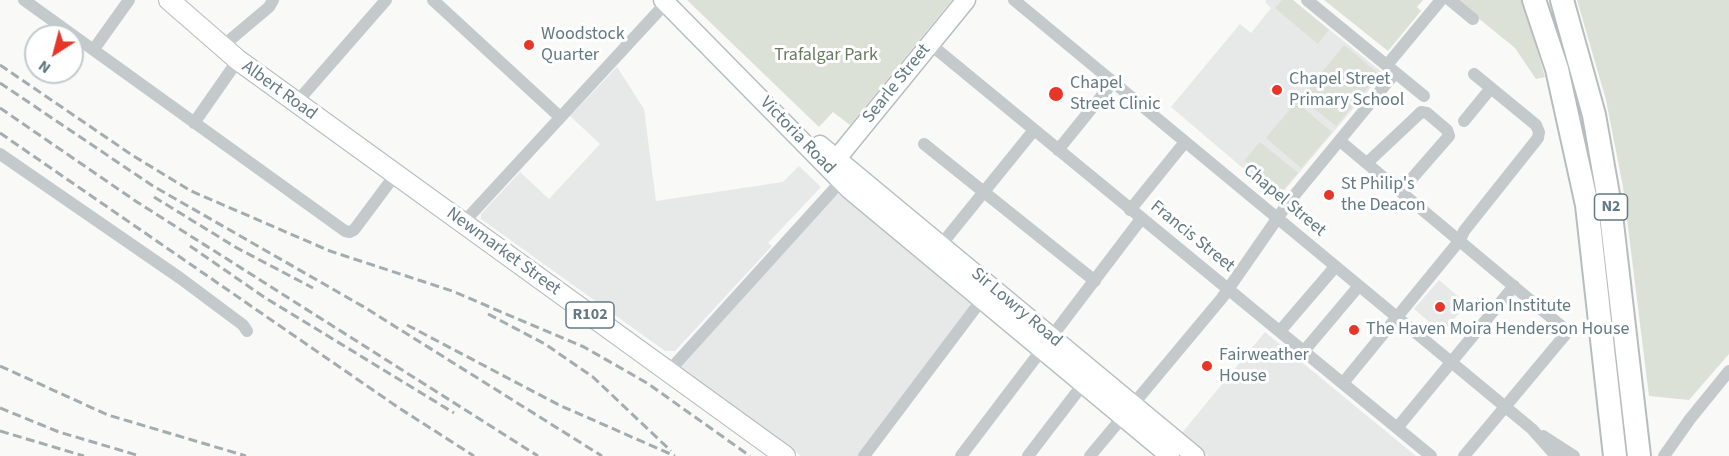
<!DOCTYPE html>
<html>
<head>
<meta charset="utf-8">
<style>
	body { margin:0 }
	#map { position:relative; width:1729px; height:456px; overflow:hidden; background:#f9f9f7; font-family:"Source Sans 3",sans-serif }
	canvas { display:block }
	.north { position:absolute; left:24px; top:24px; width:60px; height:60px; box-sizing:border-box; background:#fff; border:2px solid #c1cacd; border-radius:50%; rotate:216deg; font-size:16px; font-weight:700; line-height:24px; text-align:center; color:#637a82 }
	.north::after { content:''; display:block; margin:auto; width:21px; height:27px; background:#e73628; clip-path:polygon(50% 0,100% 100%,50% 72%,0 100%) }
</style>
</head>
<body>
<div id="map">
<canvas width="1729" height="456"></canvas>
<div class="north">N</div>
</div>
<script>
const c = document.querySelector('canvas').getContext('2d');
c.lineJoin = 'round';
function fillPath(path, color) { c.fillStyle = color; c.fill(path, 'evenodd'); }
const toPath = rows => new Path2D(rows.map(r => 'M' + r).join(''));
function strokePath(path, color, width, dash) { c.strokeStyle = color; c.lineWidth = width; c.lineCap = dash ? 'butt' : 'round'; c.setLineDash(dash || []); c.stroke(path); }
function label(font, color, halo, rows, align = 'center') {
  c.font = font + ' "Source Sans 3",sans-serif'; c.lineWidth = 6; c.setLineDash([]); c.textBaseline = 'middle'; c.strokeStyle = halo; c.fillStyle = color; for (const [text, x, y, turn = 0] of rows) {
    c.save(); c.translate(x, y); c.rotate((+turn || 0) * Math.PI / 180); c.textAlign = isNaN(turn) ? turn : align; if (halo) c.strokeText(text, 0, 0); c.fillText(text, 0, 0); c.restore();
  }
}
fillPath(toPath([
	[1266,0,1293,0,1383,73,1278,198,1171,107,1240,24,1251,33,1271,8,1265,2],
	[617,67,644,109,656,201,783,182,799,166,821,187,768,243,772,246,675,351,665,351,481,219,481,214,520,172,549,199,600,144,570,116],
	[838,194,847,198,971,304,859,456,801,456,684,372,680,366],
	[1439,280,1467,304,1442,333,1414,309],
	[1265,332,1416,456,1208,456,1181,434]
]), '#e7e9e8');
fillPath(toPath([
	[687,0,952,0,850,125,833,112,819,127],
	[1282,0,1293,0,1329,30,1318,44,1275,8],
	[1324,0,1423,0,1417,7,1421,11,1388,51],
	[1456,0,1522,0,1545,77,1536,79,1515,48],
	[1577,0,1729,0,1729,354,1689,400,1649,396,1623,187,1606,100],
	[1344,45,1379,74,1336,126,1301,98],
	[1296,102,1332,132,1301,168,1266,138],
	[1260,142,1298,173,1282,191,1245,160]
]), '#dce1d7');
const secondary = toPath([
	[663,0,849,189,1170,456],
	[820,145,1195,456],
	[829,168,966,0]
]);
const primary = toPath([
	[169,0,238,60,785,456]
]);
const highway = toPath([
	[1534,0,1557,69,1587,205,1615,456],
	[1562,0,1594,115,1610,206,1639,456]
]);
strokePath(secondary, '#b7bec1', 21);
strokePath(primary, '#b5bcbf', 22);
strokePath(highway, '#b7bdbf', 26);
strokePath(toPath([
	[24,0,345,231,350,232,354,230,395,175],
	[433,0,560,117],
	[1014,0,1532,429,1556,456],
	[1307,0,1424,96],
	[1450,0,1473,19],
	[930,44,1431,456],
	[94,49,129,0],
	[224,49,231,39,269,7,273,0],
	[1387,65,1441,0],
	[296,103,386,0],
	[1464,121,1491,88],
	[194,123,238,60],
	[1340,141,1566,330,1565,335,1464,456],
	[924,144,1095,281],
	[1058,150,1113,82],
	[0,154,180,278,243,325,247,331],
	[1367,163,1417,116,1421,112,1427,113,1447,130,1449,136,1401,191],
	[1130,210,1185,142],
	[463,223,666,3],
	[936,251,1034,130],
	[1280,331,1335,267],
	[1304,351,1358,287],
	[669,371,845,177],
	[1343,383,1460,240,1464,231,1538,138,1539,132,1536,125,1474,74],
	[1397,428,1514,286],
	[1543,436,1574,456],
	[864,456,986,294],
	[961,456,1141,219],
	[1028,456,1087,379],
	[1090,456,1222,298,1288,203,1395,73],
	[1664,456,1690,419,1729,371]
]), '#c4cacc', 12);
strokePath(secondary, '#fff', 18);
strokePath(primary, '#fff', 20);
strokePath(highway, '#fff', 22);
strokePath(toPath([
	[0,65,132,155,191,191,330,251,452,291,584,347,647,383,750,456],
	[0,83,153,186,364,307,602,456],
	[0,108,137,202,538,456],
	[0,133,399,408,474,456],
	[154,197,237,248,313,288],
	[190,246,264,297,454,413],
	[488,314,545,344,593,377,671,451],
	[407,325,559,405,675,456],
	[0,366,108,415,246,456],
	[0,408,59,432,140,456],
	[0,431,84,456]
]), '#a3adb0', 3, [9, 4.5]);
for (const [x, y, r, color] of [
	[529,45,6,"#e73628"],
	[1277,90,6,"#e73628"],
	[1056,94,8,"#e73628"],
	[1329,195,6,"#e73628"],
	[1440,307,6,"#e73628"],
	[1354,330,6,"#e73628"],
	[1207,366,6,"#e73628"]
]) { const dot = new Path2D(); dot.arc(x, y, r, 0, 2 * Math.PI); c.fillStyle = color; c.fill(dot); strokePath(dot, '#fff', 2); }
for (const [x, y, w] of [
	[1611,207,33],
	[590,315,48]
]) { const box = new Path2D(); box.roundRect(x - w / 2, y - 13, w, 26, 4.5); c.fillStyle = '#fff'; c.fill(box); strokePath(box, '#637a82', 1.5); }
label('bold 16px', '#637a82', null, [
	["N2",1611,207],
	["R102",590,315]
]);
label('18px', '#637a82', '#fff', [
	["Woodstock",541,35],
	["Quarter",541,56],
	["Chapel Street",1289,80],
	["Primary School",1289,101],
	["Chapel",1070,84],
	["Street Clinic",1070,105],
	["St Philip's",1341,185],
	["the Deacon",1341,206],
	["Marion Institute",1452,307],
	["The Haven Moira Henderson House",1366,330],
	["Fairweather",1219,356],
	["House",1219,377]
], 'left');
label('18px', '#6a7a62', '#fff', [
	["Trafalgar Park",826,56]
]);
label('18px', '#637a82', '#fff', [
	["Searle Street",897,84,-51],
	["Albert Road",279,91,36],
	["Victoria Road",797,136,46],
	["Chapel Street",1284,201,40],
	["Francis Street",1192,237,39],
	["Newmarket Street",503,252,36],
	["Sir Lowry Road",1016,308,40]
]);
</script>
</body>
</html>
